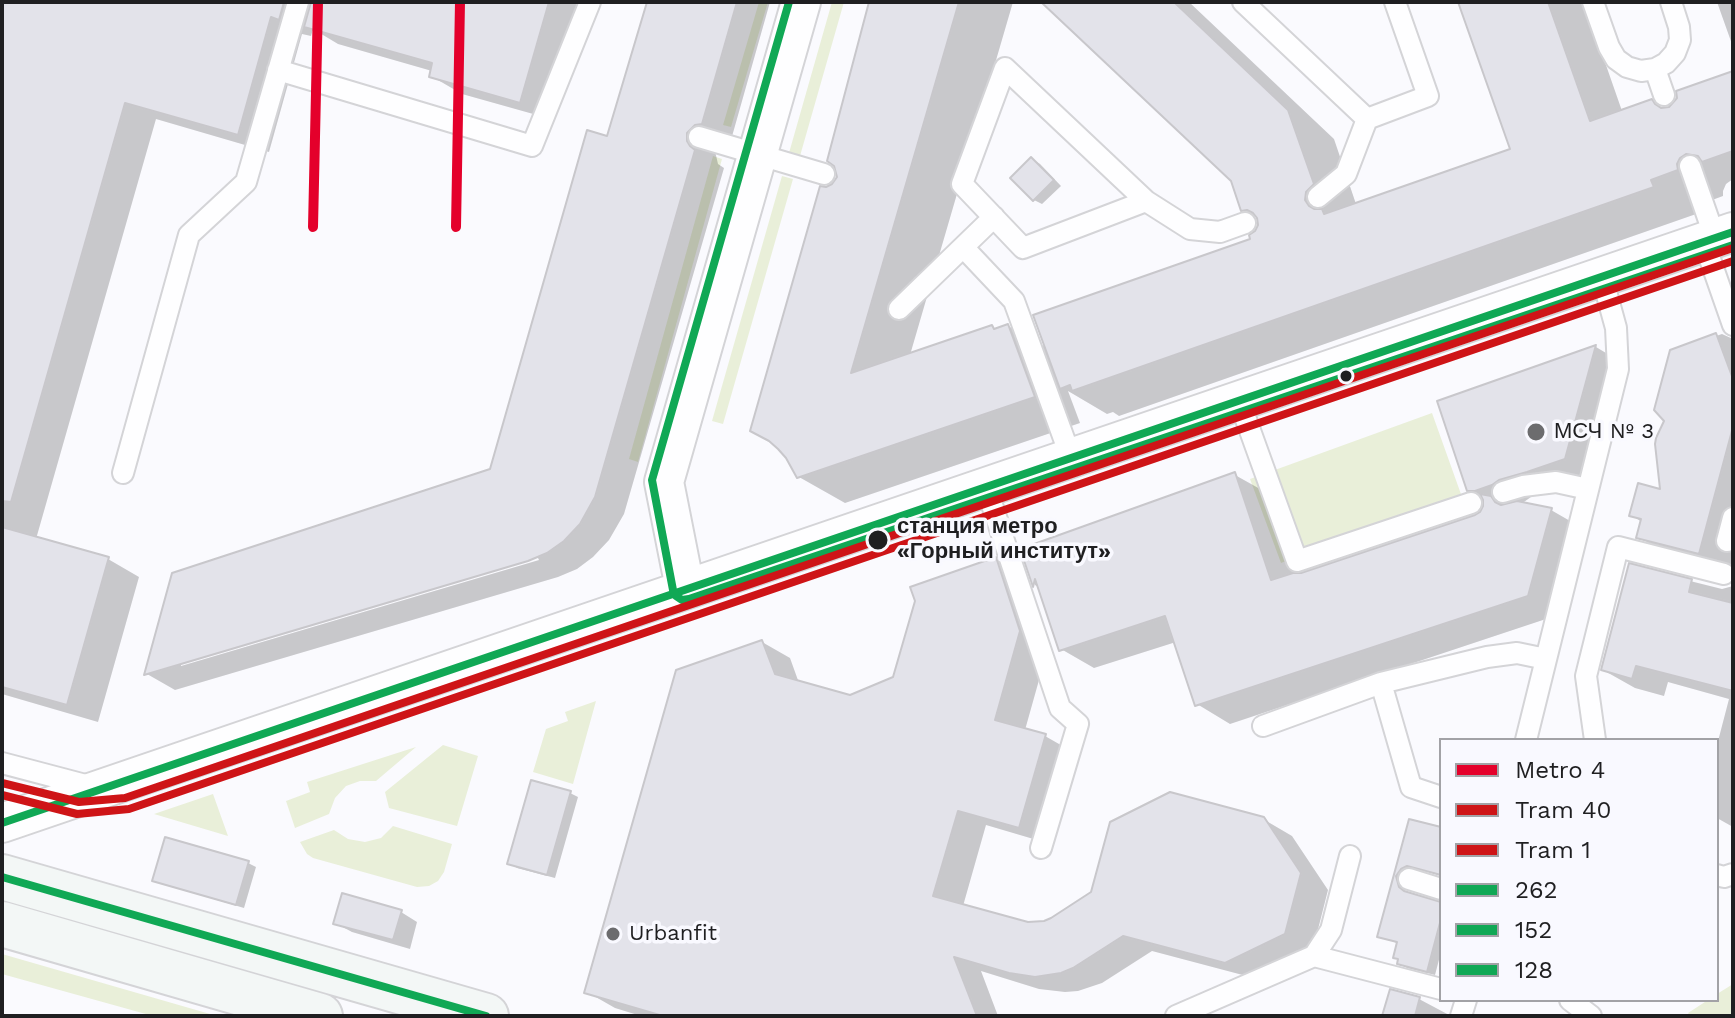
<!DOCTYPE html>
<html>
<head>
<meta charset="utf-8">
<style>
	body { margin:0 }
	#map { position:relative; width:1735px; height:1018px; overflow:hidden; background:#fafafe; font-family:"Work Sans",sans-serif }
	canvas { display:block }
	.frame { position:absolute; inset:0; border:4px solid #1f1f21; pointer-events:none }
	.legend { position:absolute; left:1439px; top:738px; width:280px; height:264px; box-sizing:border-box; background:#f9f9ff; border:2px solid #a2a2a6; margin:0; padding:10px 14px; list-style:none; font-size:24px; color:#1f1f21 }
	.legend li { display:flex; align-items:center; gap:16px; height:40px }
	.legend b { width:40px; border:2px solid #a2a2a6 }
</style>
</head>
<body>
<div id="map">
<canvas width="1735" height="1018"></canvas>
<div class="frame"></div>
<ul class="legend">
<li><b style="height:10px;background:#e4002b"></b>Metro 4</li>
<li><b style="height:10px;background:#ce1417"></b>Tram 40</li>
<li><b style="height:10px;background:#ce1417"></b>Tram 1</li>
<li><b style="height:10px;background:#10a855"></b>262</li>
<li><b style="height:10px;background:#10a855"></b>152</li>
<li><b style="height:10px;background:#10a855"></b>128</li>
</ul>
</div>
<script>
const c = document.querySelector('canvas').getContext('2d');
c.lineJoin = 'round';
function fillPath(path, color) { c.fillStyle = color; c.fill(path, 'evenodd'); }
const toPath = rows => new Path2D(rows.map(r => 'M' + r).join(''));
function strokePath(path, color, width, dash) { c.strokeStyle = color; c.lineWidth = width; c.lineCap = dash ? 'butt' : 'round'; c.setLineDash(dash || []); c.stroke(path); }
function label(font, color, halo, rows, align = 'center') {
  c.font = font + ' "Work Sans",sans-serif'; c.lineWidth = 7; c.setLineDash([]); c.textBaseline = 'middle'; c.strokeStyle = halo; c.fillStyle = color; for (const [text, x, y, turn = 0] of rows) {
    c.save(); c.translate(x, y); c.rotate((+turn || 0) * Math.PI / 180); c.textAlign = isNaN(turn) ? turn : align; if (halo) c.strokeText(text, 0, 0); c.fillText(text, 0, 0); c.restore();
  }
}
fillPath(toPath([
	[759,2,768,2,731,127,723,125],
	[832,2,844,2,800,156,789,153],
	[713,156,722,159,638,462,629,459],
	[782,176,793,179,723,424,712,421],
	[1432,413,1462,497,1281,563,1250,479],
	[596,701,573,784,533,772,546,729,568,721,565,712],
	[443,745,478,756,457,826,389,808,385,792],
	[416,747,376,781,360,781,346,786,335,798,329,814,295,828,286,801,310,792,307,782],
	[213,794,228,836,154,814],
	[393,826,452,844,444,872,438,881,429,886,417,887,313,858,307,854,300,842,334,830,348,839,365,842,381,838],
	[2,954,217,1016,153,1016,2,974],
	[1733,984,1733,1016,1690,1016,1688,1013,1708,1000,1717,1000,1717,994]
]), '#e9efd9');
fillPath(toPath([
	[2,2,584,2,551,119,462,94,431,76,432,71,338,44,313,29,311,36,302,34,269,152,156,119,36,539,108,559,139,577,98,722,2,694],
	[649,2,770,2,731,140,715,151,718,164,724,168,624,514,609,540,593,557,577,569,558,577,175,690,147,674,492,470,608,138],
	[537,556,539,560,181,666,181,662],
	[871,2,1013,2,910,355,992,327,997,330,1008,326,1047,348,1253,240,1257,232,1259,219,1242,209,1232,180,1046,4,1039,2,1189,2,1334,139,1356,204,1513,150,1460,2,1584,2,1622,111,1651,101,1665,109,1733,73,1733,179,1726,184,1723,191,1723,196,1696,206,1699,213,1119,416,1113,412,1107,414,1068,391,1080,423,845,503,799,477,834,185,839,177],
	[1717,2,1733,2,1733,47],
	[1032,159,1040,164,1061,186,1042,204,1034,200],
	[1722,334,1733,339,1733,572,1670,555,1638,537,1642,522,1631,515,1662,491,1672,351],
	[1596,347,1626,365,1596,476,1559,489,1531,497,1521,504,1551,510,1584,529,1561,614,1230,724,1197,704,1176,642,1094,668,1061,649,1041,589,1035,585,1023,550,1235,475,1269,494,1296,575,1482,514,1485,499,1469,489,1440,402],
	[996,559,1024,576,1048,648,1025,730,1045,736,1073,752,1047,843,986,825,963,906,1028,924,1044,923,1263,819,1292,836,1328,890,1313,949,1254,978,1152,951,1102,983,1078,991,1065,992,1039,989,981,971,998,1016,641,1016,615,1008,587,992,762,642,790,658,799,683,850,698,895,679],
	[1630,566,1722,589,1733,586,1733,827,1717,818,1717,745,1729,699,1668,682,1664,696,1635,688,1603,670],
	[570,793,578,797,555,878,517,868,510,863],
	[1410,821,1441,830,1441,876,1422,870,1409,873,1404,879,1404,889,1409,895,1441,903,1441,952,1435,975,1407,968,1399,963,1399,944,1380,936],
	[248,863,256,867,244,908,163,884,155,880],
	[401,912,417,922,410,949,352,932,335,923],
	[1419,999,1451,1016,1384,1016]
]), '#0003');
const building = toPath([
	[2,2,284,2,279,20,271,17,238,135,125,103,11,502,2,501,2,2],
	[311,2,549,2,520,103,429,77,432,63,304,27,311,2],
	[647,2,737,2,702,124,695,125,687,133,687,141,690,146,695,150,595,497,580,524,564,541,547,553,528,561,144,675,172,573,490,469,587,130,607,136,647,2],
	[869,2,959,2,851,373,992,325,994,329,1008,324,1035,397,797,478,786,458,778,449,769,441,750,431,820,186,826,187,832,184,837,177,834,166,827,161,869,2],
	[1041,2,1174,2,1288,110,1314,184,1306,192,1305,200,1309,206,1314,209,1322,209,1324,214,1510,149,1458,2,1548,2,1590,121,1652,99,1655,104,1661,108,1669,107,1677,98,1676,91,1733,71,1733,151,1702,162,1698,156,1686,154,1680,158,1677,164,1678,170,1651,180,1654,187,1072,391,1070,385,1060,389,1033,315,1250,239,1249,235,1255,231,1258,225,1257,218,1253,213,1247,210,1241,211,1231,181,1041,2],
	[1031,157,1054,180,1033,201,1010,178,1031,157],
	[1716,333,1733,379,1733,427,1699,554,1636,538,1641,519,1629,516,1638,483,1660,489,1655,444,1656,438,1664,421,1654,410,1670,350,1716,333],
	[1596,345,1565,459,1527,472,1499,480,1492,485,1475,491,1467,491,1437,401,1596,345],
	[1235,472,1271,580,1293,573,1301,573,1475,515,1480,512,1483,506,1483,500,1480,494,1491,496,1495,502,1501,505,1517,501,1552,508,1528,596,1195,706,1165,616,1059,651,1035,579,1033,587,1020,549,1235,472],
	[2,527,109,557,67,705,2,687,2,527],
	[996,557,1020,631,995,720,1046,734,1019,828,958,811,933,896,1028,922,1044,921,1051,918,1091,892,1110,822,1170,792,1264,817,1301,873,1285,934,1225,963,1123,936,1073,968,1061,973,1035,977,1009,973,954,957,977,1016,663,1016,584,993,676,670,762,640,775,674,850,695,893,677,915,601,910,587,996,557],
	[1629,563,1692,579,1689,592,1733,603,1733,691,1636,666,1632,679,1601,670,1629,563],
	[531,780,571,791,547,875,507,864,531,780],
	[1409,819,1441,827,1441,875,1407,866,1401,869,1396,876,1399,887,1404,891,1441,902,1441,919,1427,972,1397,964,1398,959,1393,958,1397,942,1377,937,1409,819],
	[165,837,249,861,236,905,152,881,165,837],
	[342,893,402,910,393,940,333,924,342,893],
	[1390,989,1420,997,1415,1016,1382,1016,1390,989]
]);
fillPath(building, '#e3e3ea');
strokePath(building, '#c8c7cb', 2);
const service = toPath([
	[1243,2,1367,119,1428,96,1395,2],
	[1593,2,1609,47,1616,59,1627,67,1641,71,1655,69,1666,63,1675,53,1680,40,1679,27,1671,2],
	[1655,69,1664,95],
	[278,70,532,146,590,2],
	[699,137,824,174],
	[1690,166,1715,238],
	[1318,197,1346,174,1367,119],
	[1146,201,1023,248,962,184,1005,68,1146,201,1190,229,1220,232,1245,223],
	[994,217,963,247,1014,301,1071,458],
	[1704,242,1733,325],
	[899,309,963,247],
	[1239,400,1297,561,1471,503],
	[123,473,189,235,246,182,298,2],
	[986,487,1060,708,1078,724,1041,848],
	[1503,492,1523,486,1556,482,1588,489],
	[1727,541,1733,518],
	[1381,683,1411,787,1441,797],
	[1263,726,1381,683,1487,657,1517,653,1546,659],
	[1526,740,1618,369,1616,328,1602,277],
	[1595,740,1586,676,1618,547,1724,574],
	[2,763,93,787],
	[1717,875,1724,877,1733,874],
	[1409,879,1441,889],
	[1314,956,1441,989],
	[1570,1000,1591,1016],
	[1176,1016,1314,956,1331,930,1350,856],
	[1461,1016,1466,1000]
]);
const minor = toPath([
	[685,588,664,482,801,2],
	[2,823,1733,232]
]);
const secondary = toPath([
	[2,877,486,1016],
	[2,924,320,1016]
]);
strokePath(service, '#d4d4d7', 24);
strokePath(minor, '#d4d4d7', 42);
strokePath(secondary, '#d4d4d7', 48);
strokePath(service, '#fefeff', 20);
strokePath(minor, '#fefeff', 38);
strokePath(secondary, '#f3f7f6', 44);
strokePath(toPath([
	[2,823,1733,232]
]), '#10a855', 8);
strokePath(toPath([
	[789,2,652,480,673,590,676,596,682,600,689,599,1733,245]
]), '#10a855', 8);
strokePath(toPath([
	[2,877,486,1016]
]), '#10a855', 8);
strokePath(toPath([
	[2,783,79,802,125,798,1733,248]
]), '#ce1417', 8);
strokePath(toPath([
	[2,795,77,814,129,809,1733,261]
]), '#ce1417', 8);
strokePath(toPath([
	[313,227,318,2],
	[456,227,460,2]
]), '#e4002b', 10);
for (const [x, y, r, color] of [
	[1346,376,7,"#1f1f21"],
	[1536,432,10,"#6c6c6e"],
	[878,540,11,"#1f1f21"],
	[613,934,8,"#6c6c6e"]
]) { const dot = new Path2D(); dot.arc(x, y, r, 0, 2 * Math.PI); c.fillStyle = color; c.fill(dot); strokePath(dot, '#f9f9ff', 3); }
label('22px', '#1f1f21', '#f9f9ff', [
	["МСЧ № 3",1554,432],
	["Urbanfit",629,934]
], 'left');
label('bold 22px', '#1f1f21', '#f9f9ff', [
	["станция метро",897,527],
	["«Горный институт»",897,552]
], 'left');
</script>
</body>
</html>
